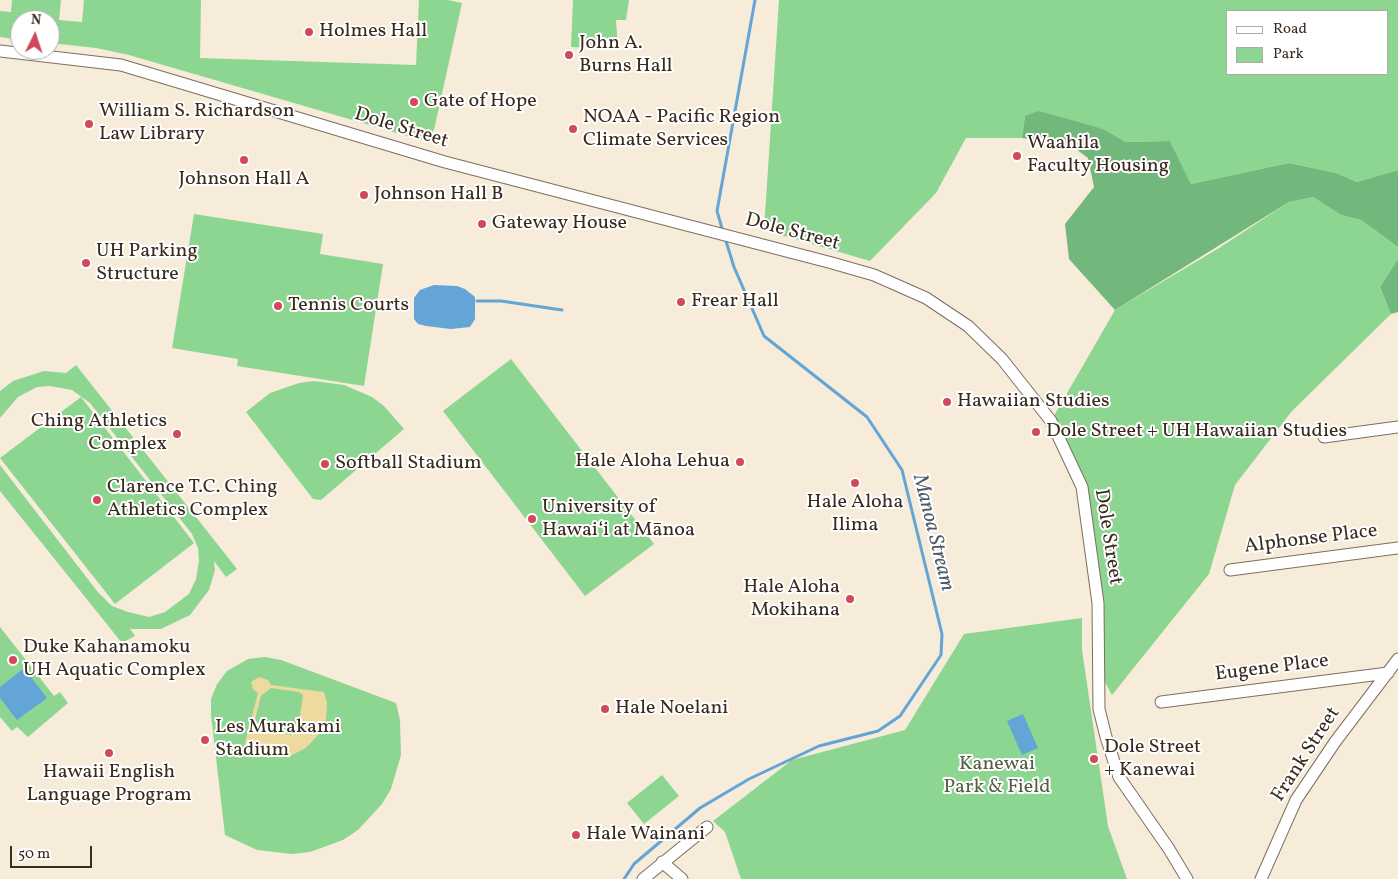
<!DOCTYPE html>
<html>
<head>
<meta charset="utf-8">
<style>
	body { margin:0 }
	#map { position:relative; width:1398px; height:879px; overflow:hidden; background:#f7ebd9; font-family:Vollkorn,serif }
	canvas { display:block }
	.legend { position:absolute; left:1226px; top:10px; width:162px; height:65px; box-sizing:border-box; background:#fff; border:1px solid #b1aaa5; margin:0; padding:6px 9px; list-style:none; font-size:15px; color:#3b2a1e }
	.legend li { display:flex; align-items:center; gap:10px; height:25px }
	.legend b { width:25px; border:1px solid #b1aaa5 }
	.north { position:absolute; left:10px; top:10px; width:50px; height:50px; box-sizing:border-box; background:#fff; border:1px solid #b1aaa5; border-radius:50%; rotate:4deg; font-size:14px; font-weight:700; line-height:20px; text-align:center; color:#3b2a1e }
	.north::after { content:''; display:block; margin:auto; width:18px; height:22px; background:#d1495b; clip-path:polygon(50% 0,100% 100%,50% 72%,0 100%) }
	.scale { position:absolute; left:10px; top:846px; width:82px; height:22px; box-sizing:border-box; border:2px solid #3b2a1e; border-top:0; padding-left:6px; font-size:15px; line-height:18px; white-space:nowrap; color:#3b2a1e; -webkit-text-stroke:4px #fff; paint-order:stroke }
</style>
</head>
<body>
<div id="map">
<canvas width="1398" height="879"></canvas>
<ul class="legend">
<li><b style="height:6px;background:#fff"></b>Road</li>
<li><b style="height:14px;background:#8dd692"></b>Park</li>
</ul>
<div class="north">N</div>
<div class="scale">50 m</div>
</div>
<script>
const c = document.querySelector('canvas').getContext('2d');
c.lineJoin = 'round';
function fillPath(path, color) { c.fillStyle = color; c.fill(path, 'evenodd'); }
const toPath = rows => new Path2D(rows.map(r => 'M' + r).join(''));
function strokePath(path, color, width, dash) { c.strokeStyle = color; c.lineWidth = width; c.lineCap = dash ? 'butt' : 'round'; c.setLineDash(dash || []); c.stroke(path); }
function label(font, color, halo, rows, align = 'center') {
  c.font = font + ' Vollkorn,serif'; c.lineWidth = 4; c.setLineDash([]); c.textBaseline = 'middle'; c.strokeStyle = halo; c.fillStyle = color; for (const [text, x, y, turn = 0] of rows) {
    c.save(); c.translate(x, y); c.rotate((+turn || 0) * Math.PI / 180); c.textAlign = isNaN(turn) ? turn : align; if (halo) c.strokeText(text, 0, 0); c.fillText(text, 0, 0); c.restore();
  }
}
fillPath(toPath([
	[12,0,61,0,59,20,82,22,84,0,201,0,200,58,416,65,419,0,448,0,462,3,434,130,428,138,421,140,129,55,96,48,50,43,50,20,20,20,20,40,0,37,0,11,11,12],
	[573,0,629,0,626,20,616,20,618,49,571,47],
	[779,0,1398,0,1398,170,1357,182,1336,173,1289,163,1191,184,1170,141,1126,142,1103,129,1025,116,1022,138,966,138,936,193,870,261,764,230],
	[1227,11,1387,11,1387,74,1227,74],
	[1313,197,1341,215,1361,220,1398,247,1398,259,1380,287,1391,314,1292,411,1235,485,1209,574,1112,695,1097,668,1098,603,1082,487,1051,421,1115,310,1219,248,1289,202],
	[194,214,323,234,320,254,383,264,364,386,237,366,238,359,172,348],
	[511,359,654,544,585,596,443,411],
	[76,365,237,569,226,577,214,561,215,570,209,590,190,615,161,629,130,629,135,636,122,643,0,491,0,465,97,591,112,606,128,612,149,617,165,612,189,594,196,579,199,561,198,548,192,534,90,403,72,390,50,386,37,387,18,397,0,418,0,391,13,381,44,371,66,373],
	[314,381,344,385,372,397,384,406,404,429,321,500,313,499,246,412,270,393,299,383],
	[81,397,194,543,115,604,0,458],
	[1082,618,1082,650,1108,826,1127,879,741,879,725,832,713,821,792,760,905,730,964,634],
	[0,627,54,696,60,692,68,703,28,737,17,727,12,731,0,717],
	[265,657,281,660,396,703,400,720,401,755,391,789,382,804,358,830,343,840,310,852,292,854,257,850,225,835,211,715,211,699,217,684,227,671,248,659],
	[662,775,679,796,644,824,627,803]
]), '#8dd692');
fillPath(toPath([
	[1039,111,1103,129,1126,142,1170,141,1191,184,1289,163,1336,173,1357,182,1398,170,1398,247,1361,220,1341,215,1313,197,1289,202,1115,310,1069,259,1065,224,1094,187,1088,158,1072,146,1022,138,1025,116],
	[1398,259,1398,312,1391,314,1380,287]
]), '#72b77c');
fillPath(toPath([
	[259,677,268,680,271,685,324,692,327,703,326,719,320,733,306,748,290,756,267,757,257,756,244,747,258,693,253,689,251,682],
	[271,688,299,692,303,695,298,731,291,735,257,729,254,723,261,696]
]), '#eeda9e');
fillPath(toPath([
	[434,285,457,286,465,289,475,297,475,319,470,327,451,329,426,326,418,324,414,319,414,298,420,290],
	[24,668,47,698,17,720,0,698,0,687],
	[1023,714,1038,748,1022,755,1007,721]
]), '#62a5d6');
strokePath(toPath([
	[723,232,717,211,755,0],
	[477,301,501,301,562,310],
	[624,879,634,864,700,808,749,779,819,746,878,731,900,716,941,655,942,634,902,470,867,417,764,336,734,267,725,238]
]), '#62a5d6', 3);
const minor = toPath([
	[0,51,121,65,445,162,832,263,874,275,926,298,968,326,1002,359,1051,421,1082,487,1098,603,1099,709,1106,737,1119,777,1169,849,1187,879],
	[1324,437,1398,427],
	[1230,570,1398,548],
	[1161,702,1388,673],
	[662,862,682,879],
	[643,879,707,827],
	[1261,879,1296,800,1335,742,1398,659]
]);
strokePath(minor, '#7d6e5f', 13);
strokePath(minor, '#fff', 11);
for (const [x, y, r, color] of [
	[309,32,5,"#d1495b"],
	[569,55,5,"#d1495b"],
	[414,102,5,"#d1495b"],
	[89,124,5,"#d1495b"],
	[573,129,5,"#d1495b"],
	[1017,156,5,"#d1495b"],
	[244,160,5,"#d1495b"],
	[364,195,5,"#d1495b"],
	[482,224,5,"#d1495b"],
	[86,263,5,"#d1495b"],
	[681,302,5,"#d1495b"],
	[278,306,5,"#d1495b"],
	[947,402,5,"#d1495b"],
	[1036,432,5,"#d1495b"],
	[177,434,5,"#d1495b"],
	[740,462,5,"#d1495b"],
	[325,464,5,"#d1495b"],
	[855,483,5,"#d1495b"],
	[97,500,5,"#d1495b"],
	[532,519,5,"#d1495b"],
	[850,599,5,"#d1495b"],
	[13,660,5,"#d1495b"],
	[605,709,5,"#d1495b"],
	[205,740,5,"#d1495b"],
	[109,753,5,"#d1495b"],
	[1094,759,5,"#d1495b"],
	[576,835,5,"#d1495b"]
]) { const dot = new Path2D(); dot.arc(x, y, r, 0, 2 * Math.PI); c.fillStyle = color; c.fill(dot); strokePath(dot, '#fff', 2); }
label('20px', '#3b2a1e', '#fff', [
	["Holmes Hall",319,32],
	["John A.",579,44],
	["Burns Hall",579,67],
	["Gate of Hope",424,102],
	["William S. Richardson",99,112],
	["Law Library",99,135],
	["NOAA - Pacific Region",583,118],
	["Climate Services",583,141],
	["Waahila",1027,144],
	["Faculty Housing",1027,167],
	["Johnson Hall A",244,180,"center"],
	["Johnson Hall B",374,195],
	["Gateway House",492,224],
	["UH Parking",96,252],
	["Structure",96,275],
	["Frear Hall",691,302],
	["Tennis Courts",288,306],
	["Hawaiian Studies",957,402],
	["Ching Athletics",167,422,"right"],
	["Complex",167,445,"right"],
	["Dole Street + UH Hawaiian Studies",1046,432],
	["Hale Aloha Lehua",730,462,"right"],
	["Softball Stadium",335,464],
	["Clarence T.C. Ching",107,488],
	["Athletics Complex",107,511],
	["Hale Aloha",855,503,"center"],
	["Ilima",855,526,"center"],
	["University of",542,508],
	["Hawaiʻi at Mānoa",542,531],
	["Hale Aloha",840,588,"right"],
	["Mokihana",840,611,"right"],
	["Duke Kahanamoku",23,648],
	["UH Aquatic Complex",23,671],
	["Hale Noelani",615,709],
	["Les Murakami",215,728],
	["Stadium",215,751],
	["Dole Street",1104,748],
	["+ Kanewai",1104,771],
	["Hawaii English",109,773,"center"],
	["Language Program",109,796,"center"],
	["Hale Wainani",586,835]
], 'left');
label('20px', '#3b2a1e', '#fff', [
	["Dole Street",401,129,17],
	["Dole Street",792,233,15],
	["Dole Street",1107,537,81],
	["Alphonse Place",1311,540,-7],
	["Eugene Place",1272,669,-7],
	["Frank Street",1307,755,-57]
]);
label('20px', '#545e41', '#fff', [
	["Kanewai",997,765],
	["Park & Field",997,788]
]);
label('italic 21px', '#4b5b68', '#fff', [
	["Manoa Stream",932,533,76]
]);
</script>
</body>
</html>
